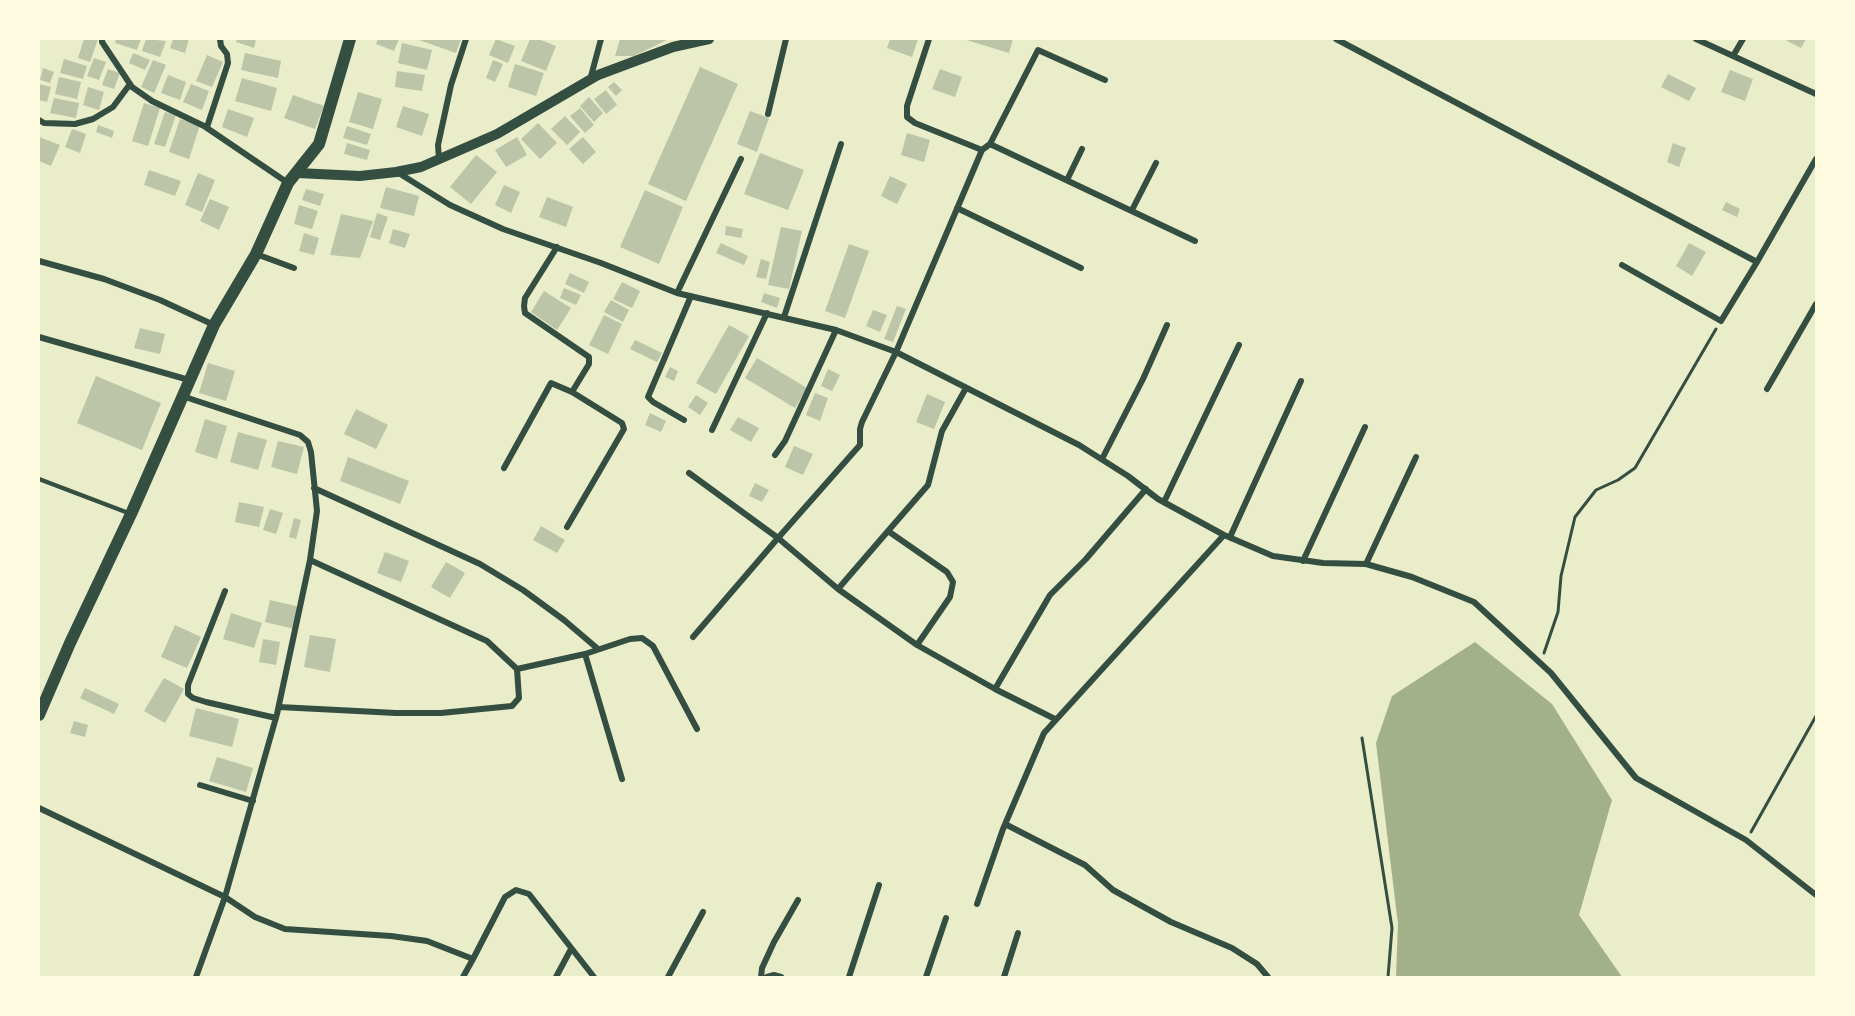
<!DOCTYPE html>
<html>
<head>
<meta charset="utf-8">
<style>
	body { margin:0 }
	#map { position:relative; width:1855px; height:1016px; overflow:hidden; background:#e9edc9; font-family:Quicksand,sans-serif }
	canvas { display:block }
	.frame { position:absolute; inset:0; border:40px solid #fefae0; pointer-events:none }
</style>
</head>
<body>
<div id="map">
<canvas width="1855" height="1016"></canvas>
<div class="frame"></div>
</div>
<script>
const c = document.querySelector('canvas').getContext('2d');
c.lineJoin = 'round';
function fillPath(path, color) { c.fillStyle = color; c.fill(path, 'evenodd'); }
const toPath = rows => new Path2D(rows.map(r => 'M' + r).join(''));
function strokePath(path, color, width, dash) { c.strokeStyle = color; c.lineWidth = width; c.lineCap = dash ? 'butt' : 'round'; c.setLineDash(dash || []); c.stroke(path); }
fillPath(toPath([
	[1475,642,1552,704,1612,800,1579,915,1622,977,1396,977,1398,924,1376,743,1392,696]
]), '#a3b18a');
fillPath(toPath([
	[84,39,98,39,90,62,78,58],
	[116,39,141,39,137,50,115,43],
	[146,39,166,41,160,57,142,51],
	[173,39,189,39,185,53,170,48],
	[237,39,256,39,254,48,236,42],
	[378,39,399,39,394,51,376,44],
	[416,39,461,39,456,53],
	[496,39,515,46,508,63,489,55],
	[530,39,538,39,556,46,546,71,521,61],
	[620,39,669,39,634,56,615,56],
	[890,39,918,39,912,57,887,48],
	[963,39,1013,39,1009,53],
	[1788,39,1806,39,1801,48,1787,41],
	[402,43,432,50,427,70,398,63],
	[133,53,150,60,145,70,129,63],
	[245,53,281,61,278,78,241,70],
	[207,55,223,62,212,87,196,81],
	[94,58,106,62,99,80,87,76],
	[64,59,87,66,83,79,60,73],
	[153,60,166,65,154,93,141,87],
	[493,60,503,64,495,82,486,78],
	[515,64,544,73,536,96,508,87],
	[700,67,738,84,686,201,648,184],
	[43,68,54,72,50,83,40,80],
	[108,69,120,73,114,89,102,85],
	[940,69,962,77,955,97,932,89],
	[1730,70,1753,79,1745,101,1721,92],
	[397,71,425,75,422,91,395,87],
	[1668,74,1696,88,1689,101,1661,87],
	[168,75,186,82,180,100,161,93],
	[59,77,81,82,77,99,55,94],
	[242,78,277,88,271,111,235,101],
	[614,82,622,90,616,96,608,87],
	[39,84,51,87,47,102,39,100],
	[191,84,209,91,202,110,183,102],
	[88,87,104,92,99,110,83,105],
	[606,90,617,105,606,114,594,99],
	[358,92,382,99,373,129,349,122],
	[293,95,324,106,315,129,284,118],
	[589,97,603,113,594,122,580,106],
	[54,98,79,103,76,118,50,113],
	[144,103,160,108,148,146,132,141],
	[403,106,429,114,422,136,396,127],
	[580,108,594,125,585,133,570,116],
	[228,109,254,118,247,137,222,127],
	[750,111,769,118,757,152,737,144],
	[165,112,176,115,165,147,154,144],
	[565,116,580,132,567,145,551,129],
	[180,119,200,125,189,159,169,152],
	[538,123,557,143,540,159,521,139],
	[98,125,114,131,112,138,96,132],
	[347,126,371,134,367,145,343,138],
	[72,129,86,134,80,153,65,147],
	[907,133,930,140,924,162,901,155],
	[39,137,60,145,51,166,39,161],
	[517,137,527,155,506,167,495,150],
	[583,137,596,152,583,164,569,149],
	[347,143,370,150,367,160,344,154],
	[1673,143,1686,148,1679,167,1667,162],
	[760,153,804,170,788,210,744,194],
	[476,155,497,172,471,204,450,187],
	[149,170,181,181,175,196,144,185],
	[198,173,215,180,202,212,185,205],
	[890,176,907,184,897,204,881,196],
	[504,185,520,192,511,213,495,205],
	[386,187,419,196,414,216,380,208],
	[306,189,324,194,320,206,302,200],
	[645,190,683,207,659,264,620,247],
	[547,197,573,207,566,227,539,217],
	[210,199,229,207,219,230,200,221],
	[1726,202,1740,209,1737,217,1722,210],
	[299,205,318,211,312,229,294,224],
	[377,213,388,217,380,240,370,237],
	[341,214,373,221,360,258,330,255],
	[726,226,743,229,741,238,725,235],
	[781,227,802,231,789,289,768,285],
	[393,229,410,234,405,248,389,243],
	[304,233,319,238,314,255,299,251],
	[721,243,748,256,744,265,716,253],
	[1689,243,1706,252,1692,276,1676,266],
	[849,244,869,251,845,318,825,311],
	[761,259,770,262,766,279,756,277],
	[570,273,589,282,584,293,565,284],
	[622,282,640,291,632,308,613,299],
	[564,288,581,295,576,305,560,298],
	[544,291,571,308,557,330,531,312],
	[764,293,780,298,777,308,761,302],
	[611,300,629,310,623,322,604,312],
	[897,306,906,309,893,342,884,339],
	[873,310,887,315,880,332,866,326],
	[604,315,622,324,608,354,589,345],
	[729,325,749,336,716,394,696,383],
	[140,328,165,334,160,354,134,348],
	[635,340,662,353,657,362,630,349],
	[757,358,807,388,795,408,745,378],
	[208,363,235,371,226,401,199,393],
	[670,367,678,371,674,381,665,377],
	[828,369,840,375,832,391,821,386],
	[96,376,161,403,142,450,77,423],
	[815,393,828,398,820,421,806,415],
	[927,394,945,402,934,429,916,422],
	[696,395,708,403,700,415,688,407],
	[356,409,388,425,376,449,344,434],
	[650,413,666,421,661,432,645,425],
	[738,417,759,428,751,442,730,430],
	[205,419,227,426,217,459,195,452],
	[238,432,267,440,258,470,230,462],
	[278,441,304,447,297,474,271,467],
	[794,446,813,454,803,475,785,467],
	[348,457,409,481,400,504,340,481],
	[755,483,769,490,762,502,749,496],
	[239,502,264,507,259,527,235,522],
	[270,509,283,513,276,534,263,530],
	[294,518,301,520,296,539,289,537],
	[541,526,565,540,557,553,533,540],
	[385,552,409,561,401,582,377,573],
	[446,562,465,573,450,598,431,587],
	[270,600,300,607,294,629,265,622],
	[231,613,262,623,254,648,223,639],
	[175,625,201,637,187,668,161,657],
	[310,635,336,639,330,672,304,667],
	[263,639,280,642,276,665,259,662],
	[164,678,184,689,165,723,144,711],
	[85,688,119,704,114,714,80,698],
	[196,708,239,719,232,747,189,736],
	[74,721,88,725,85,737,70,733],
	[217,757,253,768,246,792,209,781]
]), '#bcc5a7');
strokePath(toPath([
	[1544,653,1558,612,1561,576,1575,517,1596,490,1618,480,1635,468,1716,329],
	[1362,738,1392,928,1388,977],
	[1751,832,1816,716]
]), '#344e41', 3);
strokePath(toPath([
	[39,479,131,514]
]), '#344e41', 4.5);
strokePath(toPath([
	[102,39,102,42,132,87,152,101,204,126,288,183],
	[1336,39,1757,262,1816,159],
	[1696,39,1816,94],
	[1733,56,1743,39],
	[590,80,601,39],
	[768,114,786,39],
	[39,120,44,123,75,124,93,119,113,107,130,84],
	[207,127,228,63,227,54,221,46,220,39],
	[990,144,1038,50,1105,80],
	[982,150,990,144,1195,241],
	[439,159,438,145,451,85,466,39],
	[397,172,450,205,503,229,601,263,677,293,836,330,896,352,1079,445,1128,476,1158,499,1224,535,1273,556,1323,563,1366,564,1412,577,1474,602,1551,673,1636,778,1746,840,1816,895],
	[1067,180,1082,149],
	[957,208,1081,268],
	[1132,210,1156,163],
	[557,247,525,298,524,306,525,313,589,357,589,364,572,392],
	[256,254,294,268],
	[39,261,104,279,160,300,214,325],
	[1622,265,1721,321,1757,262],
	[677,293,741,159],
	[784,317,841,144],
	[39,337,189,380],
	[1767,389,1816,304],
	[182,396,300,435,308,442,311,452,317,511,310,560,277,714,225,897,196,977],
	[684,420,653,402,648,397,691,296],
	[712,430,767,313],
	[775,455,785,441,836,330],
	[1102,459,1143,379,1167,325],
	[504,468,551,383,572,392,622,423,624,429,567,527],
	[689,473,778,538,860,445,860,429,862,422,896,352,982,150,915,123,907,117,907,106,929,39],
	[314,488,480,564,523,590,564,620,598,649],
	[1164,502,1239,345],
	[888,531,928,485,942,431,966,388],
	[1230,537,1301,381],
	[1303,561,1365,427],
	[1366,564,1416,457],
	[838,589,888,531,947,572,953,582,950,597,917,645],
	[225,591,188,685,188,694,193,698,206,702,276,718],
	[693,637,778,538,838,589,917,645,995,689,1055,719],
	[585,654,622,779],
	[517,669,585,654,630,639,642,638,653,646,697,729],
	[995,689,1050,595,1086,559,1146,489],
	[279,707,396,713,441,713,512,706,519,698,517,669,487,641,310,560],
	[200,785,253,801],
	[39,808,225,897,255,917,285,929,391,936,427,941,473,959,505,897,516,890,529,894,594,977],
	[1005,824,1085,865,1113,890,1171,922,1232,948,1257,964,1268,977],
	[977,904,1003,829,1044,733,1224,535],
	[463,977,473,959],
	[556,977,571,949],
	[668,977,703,912],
	[761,977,762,968,774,942,798,900],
	[767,977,774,975,781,977],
	[849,977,879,885],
	[926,977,946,918],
	[1004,977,1018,933]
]), '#344e41', 6);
strokePath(toPath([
	[297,173,360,176,396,172,421,167,497,134,598,75,673,47,709,39]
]), '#344e41', 10);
strokePath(toPath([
	[39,715,70,643,131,514,214,325,256,254,288,183,319,144,350,39]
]), '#344e41', 12);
</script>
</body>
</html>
